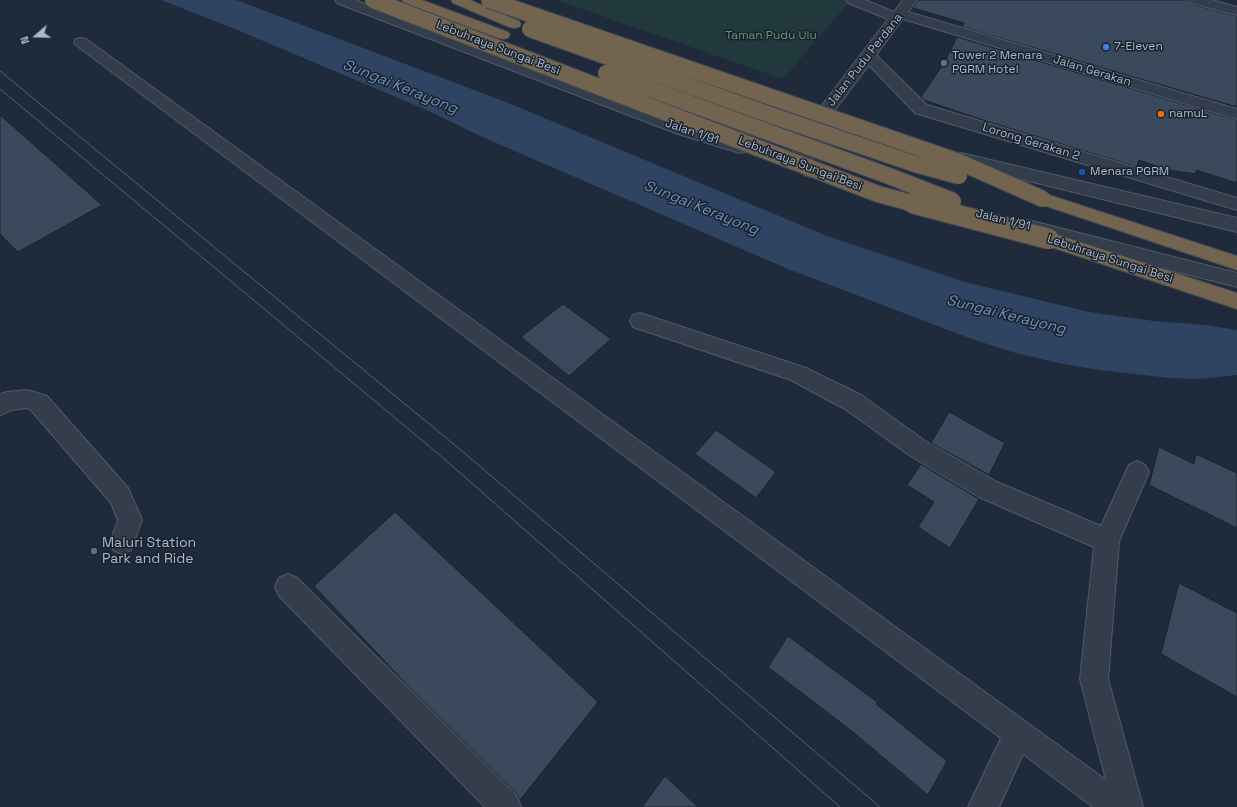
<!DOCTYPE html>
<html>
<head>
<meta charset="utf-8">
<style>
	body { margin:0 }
	#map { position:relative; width:1237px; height:807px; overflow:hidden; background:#1f2b3b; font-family:"Space Grotesk",sans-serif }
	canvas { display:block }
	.north { position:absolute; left:16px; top:16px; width:40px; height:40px; -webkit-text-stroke:3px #18222f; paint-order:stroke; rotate:250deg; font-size:11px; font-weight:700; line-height:16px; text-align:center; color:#adb7c7 }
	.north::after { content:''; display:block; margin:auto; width:14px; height:18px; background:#adb7c7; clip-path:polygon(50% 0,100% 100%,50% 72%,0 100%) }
</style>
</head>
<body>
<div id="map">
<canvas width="1237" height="807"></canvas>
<div class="north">N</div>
</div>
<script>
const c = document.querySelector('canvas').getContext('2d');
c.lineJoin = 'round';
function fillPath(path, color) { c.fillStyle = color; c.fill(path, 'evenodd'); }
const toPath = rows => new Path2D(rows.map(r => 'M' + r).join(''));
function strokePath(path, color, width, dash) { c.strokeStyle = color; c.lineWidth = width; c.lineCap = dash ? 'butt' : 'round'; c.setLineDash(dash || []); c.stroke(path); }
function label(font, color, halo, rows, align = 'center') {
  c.font = font + ' "Space Grotesk",sans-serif'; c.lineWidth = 3; c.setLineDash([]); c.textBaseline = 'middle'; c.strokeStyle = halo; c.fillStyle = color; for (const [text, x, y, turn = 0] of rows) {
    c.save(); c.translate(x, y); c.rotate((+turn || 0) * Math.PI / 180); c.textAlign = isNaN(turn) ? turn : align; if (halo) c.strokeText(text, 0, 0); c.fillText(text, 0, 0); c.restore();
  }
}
fillPath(toPath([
	[556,0,851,0,783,79]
]), '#21393c');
fillPath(toPath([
	[161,0,236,0,506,102,827,236,965,282,1089,312,1154,321,1205,325,1237,330,1237,375,1199,379,1170,378,1100,370,1063,364,1012,352,972,339,788,269,480,136,429,111,235,29]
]), '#2f4462');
const building = toPath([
	[918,0,1188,0,1191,4,1237,16,1237,107,962,27,964,23,913,8,918,0],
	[957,37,1237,120,1237,183,1196,170,1196,174,1167,170,1139,160,1137,167,986,121,924,100,921,97,944,63,957,37],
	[0,115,102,205,18,252,0,234,0,115],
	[563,304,611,339,569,376,521,337,563,304],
	[949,412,1005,443,989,475,931,443,949,412],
	[716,430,776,472,756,498,695,454,716,430],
	[1159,447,1194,464,1196,454,1237,473,1237,528,1149,485,1159,447],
	[921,464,979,499,950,548,918,527,934,502,907,485,921,464],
	[395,512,598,702,520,800,518,795,409,687,314,586,395,512],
	[1179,583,1237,613,1237,697,1161,654,1179,583],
	[788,636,877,702,876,704,947,761,928,795,853,732,768,667,788,636],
	[665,776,698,807,642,807,665,776]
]);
fillPath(building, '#3a495b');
strokePath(building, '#1a2431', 1);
const minor = toPath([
	[335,0,355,0,690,126,746,144,748,148,746,152,740,153,678,134,337,3,335,0],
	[846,0,865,0,894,12,903,0,917,0,908,12,1237,109,1237,119,903,19,876,55,927,105,1237,198,1237,210,915,113,869,65,810,143,811,156,819,171,816,175,810,177,804,175,793,156,794,142,888,19,848,3,846,0],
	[1189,0,1212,0,1237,7,1237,15,1191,3,1189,0],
	[81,38,86,39,1106,780,1080,679,1094,547,981,498,909,455,845,409,791,380,633,327,630,321,633,315,640,313,806,368,861,395,925,441,997,482,1101,526,1129,465,1137,461,1145,465,1149,472,1119,541,1108,679,1143,807,1093,807,1023,754,999,807,968,807,1001,738,76,45,74,42,76,39,81,38],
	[961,153,1237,218,1237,232,955,163,952,159,955,155,961,153],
	[1028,220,1237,273,1237,287,1021,232,1019,227,1021,222,1028,220],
	[27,390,47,396,128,488,142,520,131,550,122,554,113,550,110,542,118,520,111,503,31,410,27,408,12,410,0,415,0,394,7,392,27,390],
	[288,574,297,578,517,796,521,807,485,807,279,596,275,587,279,578,288,574]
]);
const highway = toPath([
	[402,0,422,0,508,32,510,35,508,38,503,39,498,38,404,3,402,0],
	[451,0,470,0,519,21,521,24,519,27,514,28,509,27,453,3,451,0],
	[1043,193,1237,256,1237,270,1037,203,1034,199,1037,195,1043,193],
	[1049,232,1237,293,1237,309,1042,244,1040,239,1042,234,1049,232]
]);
strokePath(minor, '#505a68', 2);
strokePath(highway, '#3d4755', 2);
fillPath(minor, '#333d4b');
fillPath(highway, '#72644f');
strokePath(toPath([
	[0,71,456,446,880,807],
	[0,89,442,457,840,807]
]), '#546172', 1);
const highwayBridgeFar1 = toPath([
	[373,0,878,194,915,204],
	[489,0,957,161,1043,199],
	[530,29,779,118,915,164,959,176],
	[606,73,889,176,953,201]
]);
const highwayBridge = toPath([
	[912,203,1049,239]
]);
strokePath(highwayBridgeFar1, '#3d4755', 18, []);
strokePath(highwayBridge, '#3d4755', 22, []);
strokePath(highwayBridgeFar1, '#72644f', 16);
strokePath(highwayBridge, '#72644f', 20);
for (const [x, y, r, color] of [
	[1106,47,4,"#3f7fe0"],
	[944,63,4,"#5c6f8a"],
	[1161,114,4,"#e8710a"],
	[1082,172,4,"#1a4fb4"],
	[94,551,4,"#5c6f8a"]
]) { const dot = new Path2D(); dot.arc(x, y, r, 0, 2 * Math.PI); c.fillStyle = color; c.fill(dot); strokePath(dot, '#18222f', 1.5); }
label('12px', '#629a6f', '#18222f', [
	["Taman Pudu Ulu",771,36]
]);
label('12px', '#adb7c7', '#18222f', [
	["7-Eleven",1114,47],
	["Tower 2 Menara",952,56],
	["PGRM Hotel",952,70],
	["namuL",1169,114],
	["Menara PGRM",1090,172]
], 'left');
label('12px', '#adb7c7', '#18222f', [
	["Lebuhraya Sungai Besi",498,48,21],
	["Jalan Pudu Perdana",865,60,-52],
	["Jalan Gerakan",1092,71,17],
	["Jalan 1/91",692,132,19],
	["Lorong Gerakan 2",1031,142,17],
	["Lebuhraya Sungai Besi",800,164,21],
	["Jalan 1/91",1003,220,14],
	["Lebuhraya Sungai Besi",1110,259,18]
]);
label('14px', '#adb7c7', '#18222f', [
	["Maluri Station",102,543],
	["Park and Ride",102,559]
], 'left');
label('italic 15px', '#728eb2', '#18222f', [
	["Sungai Kerayong",400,87,22],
	["Sungai Kerayong",701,208,22],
	["Sungai Kerayong",1006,315,14]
]);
</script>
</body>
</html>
